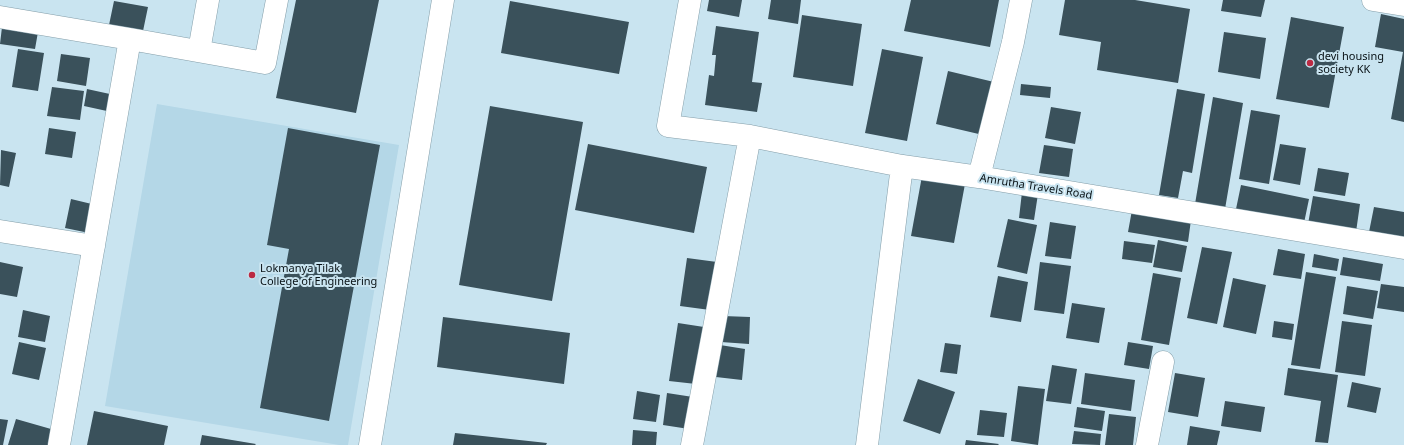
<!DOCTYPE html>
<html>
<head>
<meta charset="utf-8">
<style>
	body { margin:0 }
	canvas { display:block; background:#c9e4f0 }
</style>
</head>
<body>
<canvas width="1404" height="445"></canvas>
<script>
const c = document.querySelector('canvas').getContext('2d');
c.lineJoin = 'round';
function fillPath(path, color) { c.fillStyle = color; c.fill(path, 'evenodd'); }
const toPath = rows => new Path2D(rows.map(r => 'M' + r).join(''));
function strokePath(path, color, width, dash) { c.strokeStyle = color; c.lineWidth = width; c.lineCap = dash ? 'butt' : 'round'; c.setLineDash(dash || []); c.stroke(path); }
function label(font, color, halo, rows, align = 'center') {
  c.font = font + ' "Noto Sans",sans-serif'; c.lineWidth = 4; c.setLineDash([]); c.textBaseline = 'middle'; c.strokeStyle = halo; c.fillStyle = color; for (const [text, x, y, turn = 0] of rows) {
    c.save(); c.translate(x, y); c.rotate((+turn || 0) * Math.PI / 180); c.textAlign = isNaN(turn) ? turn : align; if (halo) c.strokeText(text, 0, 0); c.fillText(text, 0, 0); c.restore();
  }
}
fillPath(toPath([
	[157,104,399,145,348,445,339,445,105,406]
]), '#b4d7e7');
fillPath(toPath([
	[296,0,379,0,356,113,276,98],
	[709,0,742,0,739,17,707,11],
	[771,0,801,0,798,24,768,19],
	[911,0,999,0,990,47,904,31],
	[1065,0,1135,0,1190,9,1178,83,1097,70,1101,42,1059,35],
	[1223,0,1265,0,1261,17,1221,11],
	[114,1,148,7,143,31,109,25],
	[510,1,629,22,619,74,501,53],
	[1381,14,1404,19,1404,122,1391,119,1403,52,1375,47],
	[802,15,862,24,853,86,793,77],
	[1291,17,1344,27,1329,108,1276,99],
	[716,26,759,32,752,82,762,83,757,112,705,105,709,75,714,76,716,55,712,55],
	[2,27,38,32,35,49,0,44],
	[1224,32,1266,38,1260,79,1218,72],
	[18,49,44,53,38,91,12,87],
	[882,49,923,57,907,141,865,133],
	[61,54,90,58,86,86,57,81],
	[948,71,994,82,983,135,936,124],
	[1021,84,1051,87,1050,98,1020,95],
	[52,87,84,91,80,120,47,116],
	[87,89,119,96,116,113,84,106],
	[1177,89,1205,94,1192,173,1183,171,1178,198,1159,195],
	[1213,97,1243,103,1225,209,1195,204],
	[490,106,583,122,552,301,459,285],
	[1051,107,1081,112,1075,144,1045,138],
	[1251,110,1280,115,1269,184,1239,179],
	[49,128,76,132,72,158,45,154],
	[288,128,380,145,329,421,260,408,289,249,267,245],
	[588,144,707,167,694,233,575,210],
	[1280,144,1306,148,1300,185,1273,180],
	[1044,145,1073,149,1069,177,1039,173],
	[1,150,16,153,9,187,0,185],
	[1318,168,1349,173,1345,196,1314,191],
	[922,176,965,184,954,243,911,236],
	[1241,185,1309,199,1304,223,1236,209],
	[1022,192,1038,194,1034,220,1019,218],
	[1313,196,1360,204,1356,232,1308,224],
	[71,199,100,206,94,234,65,228],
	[1374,207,1404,212,1404,243,1368,237],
	[1132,210,1191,220,1188,242,1128,232],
	[1008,219,1037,225,1027,274,997,267],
	[1050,222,1076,226,1071,259,1045,256],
	[1158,240,1187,246,1182,272,1153,267],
	[1124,241,1155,245,1152,263,1122,259],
	[1202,247,1232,252,1217,324,1187,318],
	[1278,249,1305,254,1301,279,1273,275],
	[1314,254,1339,259,1337,271,1312,267],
	[1343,257,1383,264,1380,281,1340,275],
	[687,258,717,262,710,310,680,306],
	[0,262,23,267,17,297,0,294],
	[1040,262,1071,266,1064,314,1034,310],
	[1306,272,1336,277,1320,369,1291,365],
	[1153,273,1181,278,1169,345,1141,340],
	[998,276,1028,282,1021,322,990,317],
	[1233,278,1266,285,1256,334,1223,327],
	[1381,284,1404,287,1404,312,1377,308],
	[1347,286,1378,291,1373,319,1343,314],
	[1072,303,1105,308,1099,343,1066,338],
	[23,310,50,316,45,342,18,337],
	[723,316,750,317,749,344,721,342],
	[443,317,570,333,564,384,437,367],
	[1274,321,1294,324,1292,340,1272,337],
	[1342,321,1372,325,1365,376,1335,372],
	[678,323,704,327,696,384,669,381],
	[19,342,46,348,39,380,12,374],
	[1128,342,1153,346,1149,369,1124,365],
	[945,343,961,345,957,374,940,372],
	[720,345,745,349,742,380,716,377],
	[1052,365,1077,369,1071,404,1046,401],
	[1288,368,1338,375,1328,443,1315,442,1321,401,1284,395],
	[1085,373,1135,380,1131,411,1081,404],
	[1175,373,1205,378,1198,417,1168,412],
	[918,379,955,392,940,434,903,421],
	[1352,382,1381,388,1376,413,1347,407],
	[1018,386,1045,389,1038,445,1011,441],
	[637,391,660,395,656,422,633,419],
	[667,393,693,397,689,429,663,425],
	[1225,401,1265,407,1261,432,1221,426],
	[1077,407,1105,411,1102,431,1074,427],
	[980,410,1007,413,1004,437,977,435],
	[94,411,168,426,164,445,87,445],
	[1109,414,1136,417,1133,445,1105,445],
	[0,419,8,420,3,445,0,445],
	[16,419,58,431,54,445,8,445],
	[1190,426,1220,431,1217,445,1187,445],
	[633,430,657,432,656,445,632,445],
	[1074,431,1101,434,1100,445,1072,444],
	[455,433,547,443,546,445,453,445],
	[202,435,256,444,255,445,200,445],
	[966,440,999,444,998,445,965,445]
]), '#3a515b');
const street = toPath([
	[690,0,668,126,750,136,902,166,979,177,1404,248],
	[1373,0,1404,5],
	[0,17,130,39,59,445],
	[130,39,265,63,277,0],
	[199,51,208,0],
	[979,177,1013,42,1021,0],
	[0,231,94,246],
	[692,445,750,136],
	[867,445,902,166],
	[1147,445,1163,362]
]);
const secondary = toPath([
	[370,445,443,0]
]);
strokePath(street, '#849ea9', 23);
strokePath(secondary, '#849ea9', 23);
strokePath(street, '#fff', 22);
strokePath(secondary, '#fff', 22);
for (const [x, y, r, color] of [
	[1310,63,4,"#bb2a43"],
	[252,275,4,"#bb2a43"]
]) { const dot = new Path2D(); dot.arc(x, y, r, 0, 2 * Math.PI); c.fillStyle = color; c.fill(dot); strokePath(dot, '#c9e4f0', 1.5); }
label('11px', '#071014', '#c9e4f0', [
	["devi housing",1318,57],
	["society KK",1318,70],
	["Lokmanya Tilak",260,269],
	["College of Engineering",260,282]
], 'left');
label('11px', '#071014', '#c9e4f0', [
	["Amrutha Travels Road",1036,187,9]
]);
</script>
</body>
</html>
